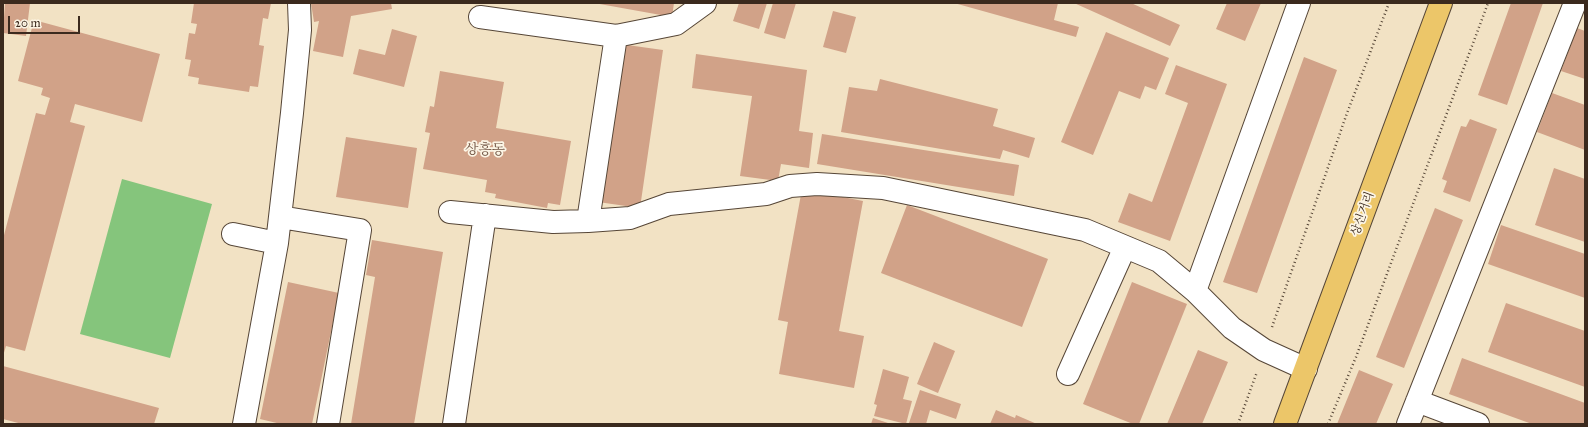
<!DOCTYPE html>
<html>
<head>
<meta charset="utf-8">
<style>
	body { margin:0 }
	#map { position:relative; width:1588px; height:427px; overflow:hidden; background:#f2e2c4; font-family:"IM FELL Great Primer",serif }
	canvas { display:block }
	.frame { position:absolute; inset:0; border:4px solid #3b2a1e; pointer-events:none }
	.scale { position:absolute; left:8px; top:16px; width:72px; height:18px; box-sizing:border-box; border:2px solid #3b2a1e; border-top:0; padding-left:5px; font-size:12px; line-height:14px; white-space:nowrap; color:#3b2a1e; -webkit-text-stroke:3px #fcf5e5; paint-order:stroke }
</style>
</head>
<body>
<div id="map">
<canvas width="1588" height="427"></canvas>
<div class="frame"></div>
<div class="scale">20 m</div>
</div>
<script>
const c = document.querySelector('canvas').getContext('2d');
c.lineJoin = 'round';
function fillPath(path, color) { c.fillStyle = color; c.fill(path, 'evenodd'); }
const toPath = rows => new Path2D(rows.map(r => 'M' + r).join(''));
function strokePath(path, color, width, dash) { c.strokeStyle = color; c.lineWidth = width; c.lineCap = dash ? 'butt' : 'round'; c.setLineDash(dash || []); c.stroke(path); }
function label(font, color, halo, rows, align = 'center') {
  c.font = font + ' "IM FELL Great Primer","Noto Serif KR",serif'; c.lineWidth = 3.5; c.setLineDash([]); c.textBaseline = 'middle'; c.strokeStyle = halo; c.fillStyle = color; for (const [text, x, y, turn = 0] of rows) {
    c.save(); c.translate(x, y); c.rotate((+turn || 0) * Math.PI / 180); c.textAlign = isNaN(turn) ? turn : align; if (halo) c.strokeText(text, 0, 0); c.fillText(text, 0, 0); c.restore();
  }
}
fillPath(toPath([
	[122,179,212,204,170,358,80,334]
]), '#85c57c');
fillPath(toPath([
	[5,3,30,3,26,36,3,33],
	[194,3,271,3,268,19,263,18,259,45,264,46,258,87,250,86,249,92,198,84,199,78,188,76,191,60,185,59,189,33,195,34,197,24,191,23],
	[311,3,391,3,392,9,351,16,343,57,313,51,319,21,314,22],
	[594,3,674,3,672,17],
	[739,3,767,3,759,29,733,21],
	[773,3,796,3,785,39,764,33],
	[954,3,1058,3,1054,20,1079,27,1076,37],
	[1074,3,1131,3,1180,25,1170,46],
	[1227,3,1261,3,1245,41,1216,29],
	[1511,3,1543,3,1507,105,1478,95],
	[833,11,856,17,846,53,823,47],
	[34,20,160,54,142,122,75,104,70,122,85,126,25,351,6,346,3,356,3,239,36,113,45,115,50,98,41,95,43,88,18,81],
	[1577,28,1585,31,1585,79,1561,71],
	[392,29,417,36,404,87,353,74,359,49,385,55],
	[1106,32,1169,58,1156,90,1145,86,1140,99,1119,91,1093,155,1061,142],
	[620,44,663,50,640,208,598,202],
	[696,54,807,70,799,131,813,133,809,168,781,164,778,181,740,176,752,96,692,88],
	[1304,57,1337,70,1257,293,1223,282],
	[1176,65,1227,84,1170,241,1118,222,1129,193,1152,202,1188,103,1165,94],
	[440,71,504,82,496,128,571,141,560,205,548,203,547,208,495,198,496,194,485,192,487,180,423,169,430,133,425,132,430,106,434,107],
	[880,79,998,109,993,126,1035,138,1029,158,1003,150,1000,159,841,132,849,87,877,91],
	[1552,93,1585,105,1585,150,1537,132],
	[1470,119,1497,129,1470,202,1443,192,1447,181,1442,179,1461,126,1466,127],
	[822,134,1019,165,1014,196,817,164],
	[346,137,417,148,408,208,336,197],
	[1554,168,1585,179,1585,242,1535,225],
	[802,189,863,201,839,331,864,336,854,388,779,374,788,322,778,320],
	[907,205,1048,259,1022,327,881,273],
	[1435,208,1463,220,1404,368,1376,357],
	[1501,225,1585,254,1585,298,1488,264],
	[372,240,443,252,414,424,351,424,375,277,366,275],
	[288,282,339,293,312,424,281,424,260,419],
	[1132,282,1187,304,1139,424,1133,424,1083,404],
	[1506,303,1585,331,1585,387,1488,352],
	[934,342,955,351,938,393,917,384],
	[1198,350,1228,362,1202,424,1167,424],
	[1462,358,1585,403,1585,424,1532,424,1449,394],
	[3,366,159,408,154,424,22,424,3,419],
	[883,369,909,377,903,399,912,401,906,424,874,416,877,405,874,404],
	[1359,370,1393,384,1376,424,1337,424],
	[920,390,961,404,956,419,930,410,926,424,909,423],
	[996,410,1015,418,1016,415,1037,424,990,424],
	[873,418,891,424,871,424]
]), '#d1a288');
const minor = toPath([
	[480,17,616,36,676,24,705,3],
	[450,212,553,222,588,221,630,218,669,204,766,194,790,186,817,184,883,188,1085,230,1159,261,1195,291,1232,328,1264,350,1306,369],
	[280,217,360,230,328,424],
	[588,221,616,36],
	[233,234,277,243],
	[1195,291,1299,3],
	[1068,374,1125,247],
	[1417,401,1478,424],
	[244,424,277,243,292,113,300,30,299,3],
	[454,424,485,215],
	[1408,424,1575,3]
]);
const major = toPath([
	[1285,424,1441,3]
]);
strokePath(minor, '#564637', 24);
strokePath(major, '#564637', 24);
strokePath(toPath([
	[1272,327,1346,116,1389,3],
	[1238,424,1257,372],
	[1328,424,1356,357,1488,3]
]), '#564637', 2.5, [1, 3]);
strokePath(minor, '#fff', 22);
strokePath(major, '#ecc669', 22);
label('12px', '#3b2a1e', '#fcf5e5', [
	["상신거리",1363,214,-70]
]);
label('14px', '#705443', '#fcf5e5', [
	["상흥동",485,151]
]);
</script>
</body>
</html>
